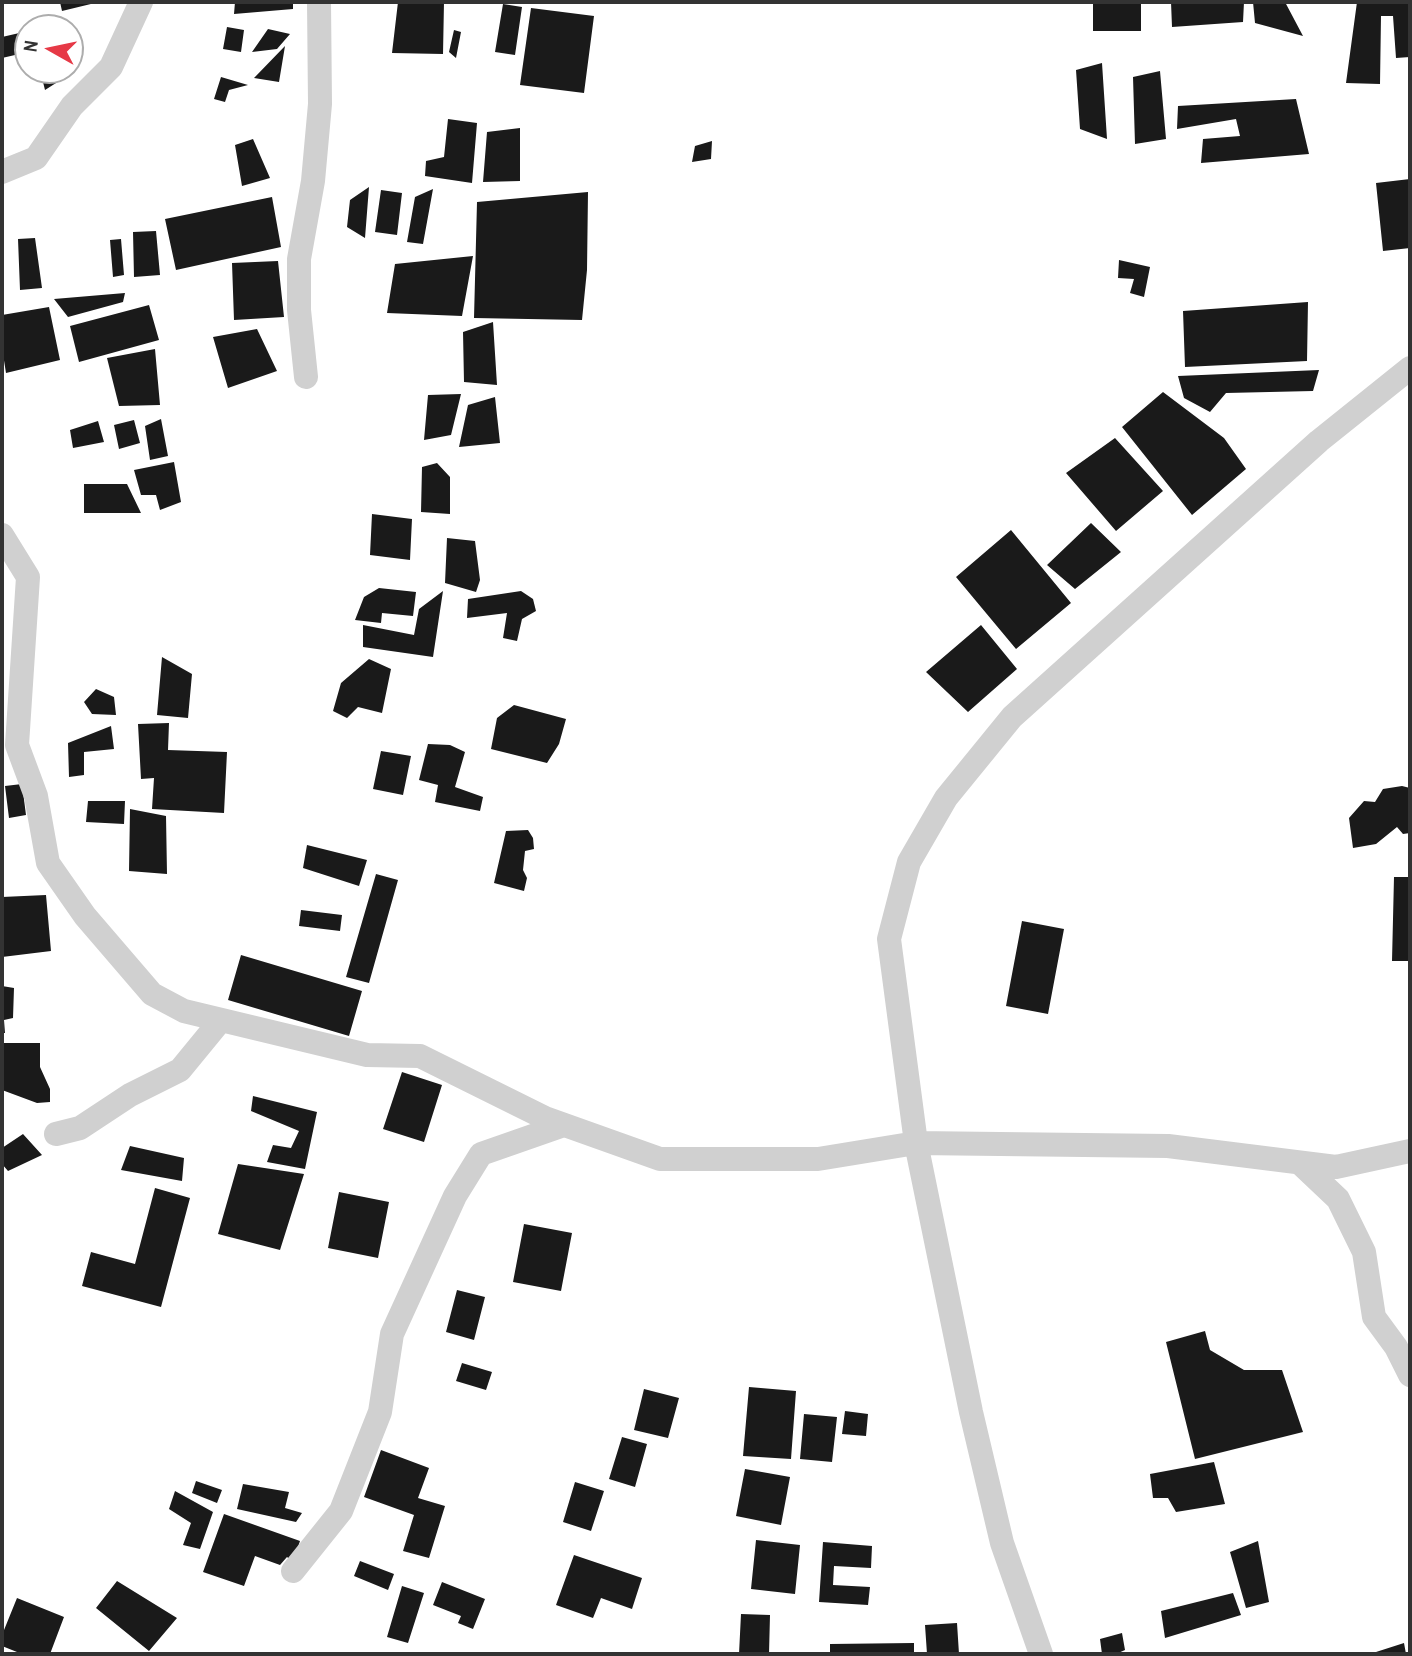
<!DOCTYPE html>
<html>
<head>
<meta charset="utf-8">
<style>
	body { margin:0 }
	#map { position:relative; width:1412px; height:1656px; overflow:hidden; background:#fff; font-family:"Archivo Narrow",sans-serif }
	canvas { display:block }
	.frame { position:absolute; inset:0; border:4px solid #333; pointer-events:none }
	.north { position:absolute; left:14px; top:14px; width:70px; height:70px; box-sizing:border-box; background:#fff; border:2px solid #adadad; border-radius:50%; rotate:279deg; font-size:19px; font-weight:700; line-height:28px; text-align:center; color:#333 }
	.north::after { content:''; display:block; margin:auto; width:24px; height:32px; background:#e63946; clip-path:polygon(50% 0,100% 100%,50% 72%,0 100%) }
</style>
</head>
<body>
<div id="map">
<canvas width="1412" height="1656"></canvas>
<div class="frame"></div>
<div class="north">N</div>
</div>
<script>
const c = document.querySelector('canvas').getContext('2d');
c.lineJoin = 'round';
function fillPath(path, color) { c.fillStyle = color; c.fill(path, 'evenodd'); }
const toPath = rows => new Path2D(rows.map(r => 'M' + r).join(''));
function strokePath(path, color, width, dash) { c.strokeStyle = color; c.lineWidth = width; c.lineCap = dash ? 'butt' : 'round'; c.setLineDash(dash || []); c.stroke(path); }
fillPath(toPath([
	[60,2,95,2,95,3,62,11],
	[235,2,293,2,293,9,234,14],
	[398,2,444,2,443,54,392,53],
	[1093,2,1141,2,1141,31,1093,31],
	[1171,2,1244,2,1243,22,1172,27],
	[1253,2,1285,2,1303,36,1255,23],
	[1357,2,1410,2,1410,57,1396,58,1393,16,1381,16,1380,84,1346,83],
	[503,4,522,7,515,55,495,52],
	[531,8,594,16,584,93,520,85],
	[227,27,244,30,241,52,223,49],
	[268,29,290,34,277,49,252,52],
	[454,30,461,32,456,58,449,52],
	[28,31,28,52,2,58,2,37],
	[285,46,279,82,254,78],
	[1102,63,1107,139,1080,129,1076,70],
	[40,70,66,70,67,76,45,90],
	[1160,71,1166,139,1135,144,1133,77],
	[221,77,248,85,229,90,225,102,214,99],
	[1296,99,1309,154,1201,163,1203,139,1240,136,1236,119,1177,129,1178,106],
	[448,119,477,123,472,183,425,176,426,161,444,157],
	[520,128,520,181,483,182,487,132],
	[253,139,270,178,242,186,235,145],
	[712,141,711,159,692,162,695,146],
	[1410,179,1410,248,1383,251,1376,183],
	[369,187,365,238,347,227,350,200],
	[433,189,423,244,407,242,415,197],
	[381,190,402,193,397,235,375,232],
	[588,192,587,270,582,320,474,318,477,202],
	[272,197,281,247,176,270,165,219],
	[156,231,160,275,134,277,133,232],
	[35,238,42,288,20,290,18,239],
	[121,239,124,275,113,277,110,240],
	[473,256,462,316,387,313,395,264],
	[1119,260,1150,267,1144,297,1130,293,1134,279,1118,278],
	[278,261,284,317,234,320,232,263],
	[125,293,123,302,68,317,54,299],
	[1308,302,1307,361,1185,367,1183,311],
	[149,305,159,340,79,362,70,326],
	[49,307,60,360,6,373,2,348,2,315],
	[493,322,497,385,464,382,463,332],
	[257,329,277,371,228,388,213,337],
	[155,349,160,405,119,406,107,358],
	[1319,370,1313,391,1226,393,1210,412,1184,398,1178,376],
	[1163,392,1224,438,1246,469,1192,515,1122,427],
	[461,394,451,435,424,440,428,395],
	[495,397,500,443,459,447,468,405],
	[161,419,168,456,150,460,145,426],
	[134,420,140,443,119,449,114,425],
	[98,421,104,442,73,448,70,430],
	[1115,438,1163,491,1116,531,1066,473],
	[174,462,181,502,160,510,156,495,141,495,134,470],
	[437,463,450,477,450,514,421,512,422,467],
	[84,484,127,484,141,513,84,513],
	[372,514,412,519,410,560,370,555],
	[1091,523,1121,552,1075,589,1047,565],
	[1011,530,1071,603,1016,649,956,577],
	[447,538,475,541,480,580,476,592,445,583],
	[379,588,416,592,413,616,382,613,381,623,355,620,364,597],
	[443,591,433,657,363,647,363,625,414,635,419,609],
	[521,591,533,599,536,611,522,619,517,641,503,638,507,613,467,618,468,599],
	[981,625,1017,669,968,712,926,672],
	[162,657,192,674,188,718,157,715],
	[369,659,391,669,382,713,358,707,347,718,333,711,341,683],
	[96,689,114,697,116,715,92,714,84,702],
	[514,705,566,719,559,744,547,763,491,749,497,718],
	[169,723,168,750,227,752,224,813,152,809,154,778,141,779,138,724],
	[111,726,114,749,84,752,84,775,69,777,68,743],
	[428,744,450,745,465,752,455,787,483,797,480,811,435,802,438,785,419,780],
	[381,751,411,756,403,795,373,789],
	[22,784,26,815,9,818,5,786],
	[1402,786,1410,788,1410,833,1403,834,1397,827,1376,844,1353,848,1349,818,1364,801,1375,802,1383,789],
	[88,801,125,801,124,824,86,822],
	[130,809,166,816,167,874,129,871],
	[528,830,533,838,534,849,525,851,523,870,527,878,524,891,494,883,506,831],
	[307,845,367,860,359,886,303,868],
	[376,874,398,880,369,983,346,977],
	[1394,877,1410,877,1410,961,1392,961],
	[46,895,51,951,2,957,2,897],
	[301,910,342,915,340,931,299,926],
	[1022,921,1064,929,1048,1014,1006,1006],
	[241,955,362,991,349,1036,228,1000],
	[2,986,14,988,13,1018,4,1020,5,1033,2,1033],
	[2,1043,40,1043,40,1067,50,1089,50,1102,37,1103,2,1090],
	[402,1072,442,1085,424,1142,383,1129],
	[253,1096,317,1112,305,1169,267,1162,273,1145,291,1148,299,1131,251,1111],
	[23,1134,42,1155,8,1171,2,1164,2,1148],
	[130,1146,184,1158,182,1181,121,1170],
	[238,1164,304,1174,280,1250,218,1234],
	[155,1188,190,1198,161,1307,82,1286,91,1252,135,1264],
	[339,1192,389,1202,378,1258,328,1248],
	[524,1224,572,1233,561,1291,513,1282],
	[457,1290,485,1297,474,1340,446,1332],
	[1205,1331,1210,1350,1244,1370,1282,1370,1303,1432,1195,1459,1166,1342],
	[462,1363,492,1372,486,1390,456,1381],
	[749,1387,796,1391,791,1459,743,1456],
	[644,1389,679,1398,668,1438,634,1430],
	[845,1411,868,1414,866,1436,842,1434],
	[804,1414,837,1417,832,1462,800,1459],
	[622,1437,647,1444,635,1487,609,1479],
	[381,1450,429,1468,418,1498,445,1506,429,1558,403,1551,414,1515,364,1497],
	[1214,1462,1225,1504,1176,1512,1168,1498,1153,1498,1150,1474],
	[745,1469,790,1477,781,1525,736,1516],
	[196,1481,222,1490,217,1503,192,1493],
	[575,1482,604,1491,591,1531,563,1522],
	[243,1484,289,1492,285,1508,302,1513,296,1522,237,1509],
	[175,1491,213,1512,200,1549,183,1545,191,1523,169,1509],
	[224,1514,300,1541,293,1562,287,1557,280,1565,255,1556,244,1586,203,1572],
	[756,1540,800,1545,795,1594,751,1589],
	[1258,1541,1269,1602,1246,1608,1230,1552],
	[823,1542,872,1546,871,1568,834,1566,833,1585,870,1587,868,1605,819,1602],
	[574,1555,642,1578,632,1609,601,1598,593,1618,556,1605],
	[360,1561,394,1574,388,1590,354,1576],
	[117,1581,177,1618,149,1651,96,1608],
	[442,1582,485,1599,473,1629,458,1623,461,1616,433,1605],
	[402,1586,424,1593,408,1643,387,1637],
	[1233,1593,1241,1615,1165,1638,1161,1611],
	[17,1598,64,1617,50,1654,22,1654,2,1646,2,1635],
	[741,1614,770,1615,769,1654,739,1654],
	[957,1623,959,1654,927,1654,925,1625],
	[1122,1633,1125,1650,1116,1654,1102,1654,1100,1639],
	[914,1643,914,1654,830,1654,830,1644],
	[1404,1643,1406,1654,1376,1654,1376,1652]
]), '#1a1a1a');
strokePath(toPath([
	[2,172,36,158,72,106,111,67,141,2],
	[306,377,299,310,299,259,313,181,320,104,319,2],
	[2,535,28,577,17,745,36,796,48,863,85,916,152,994,184,1011,367,1055,420,1056,545,1118,660,1159,818,1159,916,1143,1168,1146,1336,1167,1410,1151],
	[56,1134,80,1128,130,1095,180,1070,221,1020],
	[1301,1164,1338,1199,1364,1252,1374,1317,1396,1347,1410,1375],
	[293,1571,341,1511,380,1412,392,1334,455,1196,481,1154,564,1125],
	[1041,1654,1002,1543,971,1412,916,1143,889,939,909,862,946,798,1012,717,1319,441,1410,368]
]), '#d0d0d0', 24);
</script>
</body>
</html>
